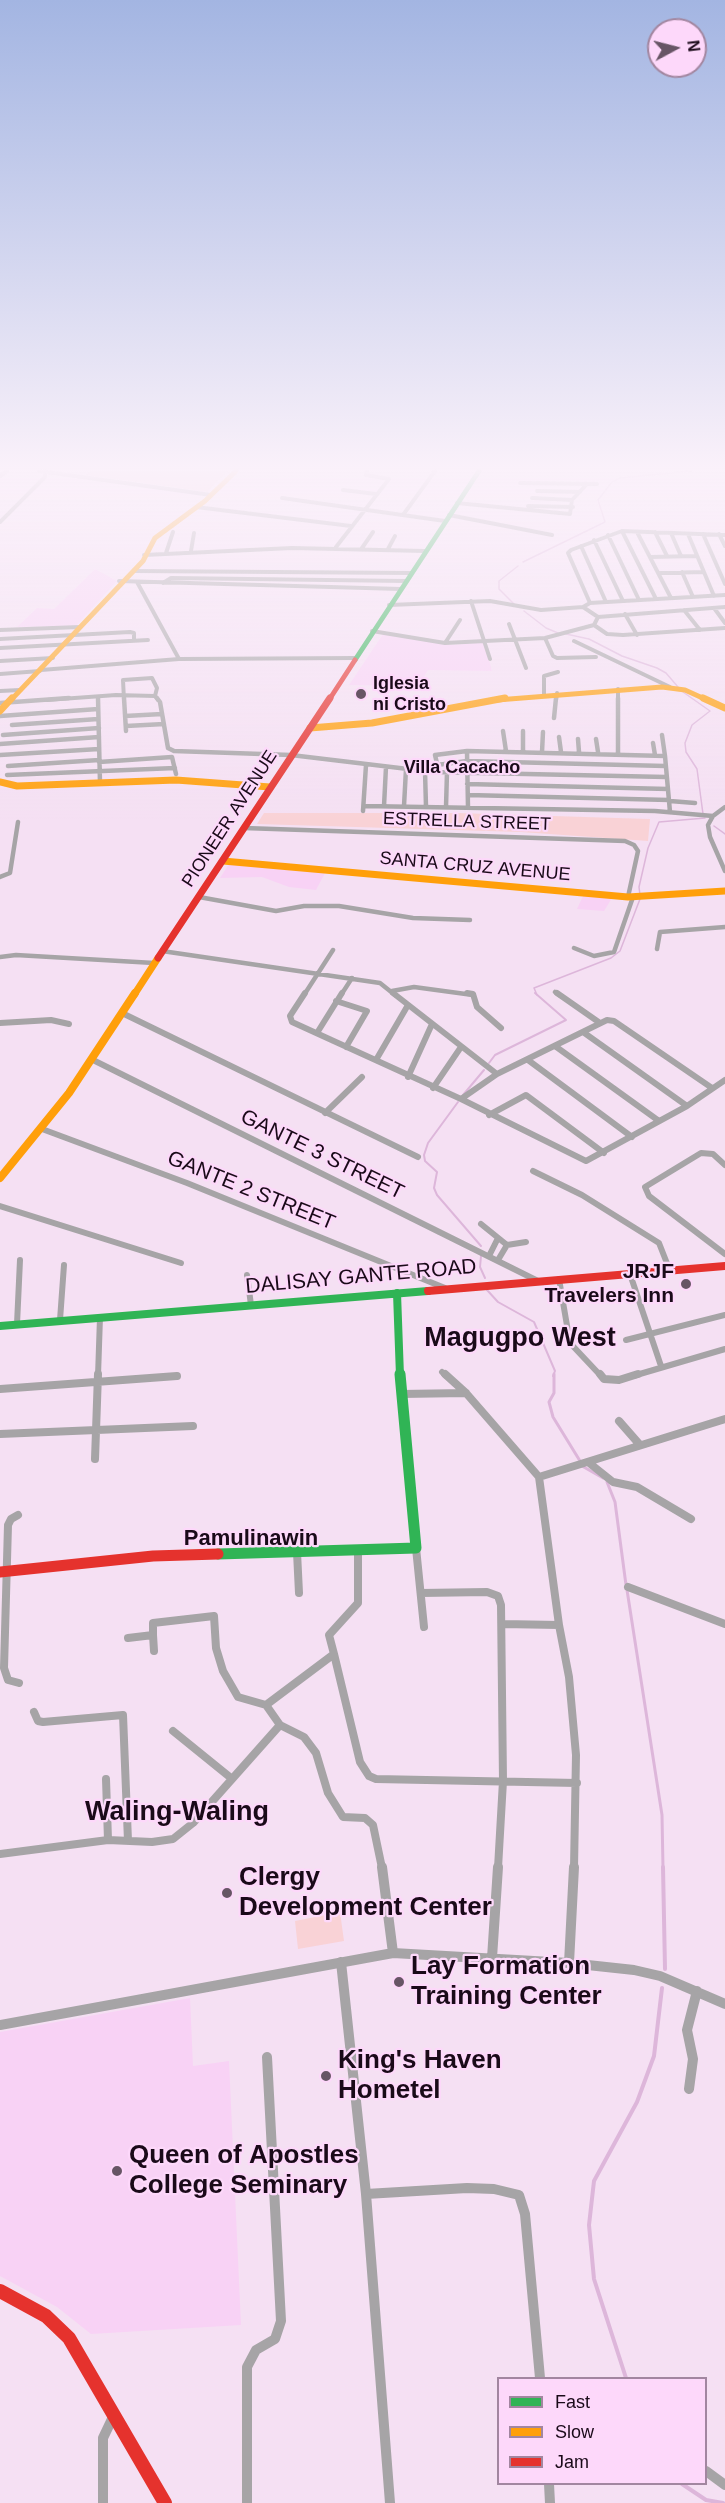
<!DOCTYPE html>
<html>
<head>
<meta charset="utf-8">
<style>
	body { margin:0 }
	#map { position:relative; width:725px; height:2503px; overflow:hidden; background:#f5e0f3; font-family:Helvetica,sans-serif }
	canvas { display:block }
	.legend { position:absolute; left:497px; top:2377px; width:210px; height:108px; box-sizing:border-box; background:#fdd8fa; border:2px solid #a286a0; margin:0; padding:8px 10px; list-style:none; font-size:18px; color:#1a0a19 }
	.legend li { display:flex; align-items:center; gap:12px; height:30px }
	.legend b { width:30px; border:2px solid #a286a0 }
	.north { position:absolute; left:647px; top:18px; width:60px; height:60px; box-sizing:border-box; background:#fdd8fa; border:2px solid #a286a0; border-radius:50%; rotate:83deg; font-size:16px; font-weight:700; line-height:24px; text-align:center; color:#1a0a19 }
	.north::after { content:''; display:block; margin:auto; width:21px; height:27px; background:#675565; clip-path:polygon(50% 0,100% 100%,50% 72%,0 100%) }
</style>
</head>
<body>
<div id="map">
<canvas width="725" height="2503"></canvas>
<ul class="legend">
<li><b style="height:8px;background:#30b455"></b>Fast</li>
<li><b style="height:8px;background:#ff9f0a"></b>Slow</li>
<li><b style="height:8px;background:#e5322d"></b>Jam</li>
</ul>
<div class="north">N</div>
</div>
<script>
const c = document.querySelector('canvas').getContext('2d');
c.lineJoin = 'round';
function fillPath(path, color) { c.fillStyle = color; c.fill(path, 'evenodd'); }
const toPath = rows => new Path2D(rows.map(r => 'M' + r).join(''));
function strokePath(path, color, width, dash) { c.strokeStyle = color; c.lineWidth = width; c.lineCap = dash ? 'butt' : 'round'; c.setLineDash(dash || []); c.stroke(path); }
function label(font, color, halo, rows, align = 'center') {
  c.font = font + ' Helvetica,sans-serif'; c.lineWidth = 4.5; c.setLineDash([]); c.textBaseline = 'middle'; c.strokeStyle = halo; c.fillStyle = color; for (const [text, x, y, turn = 0] of rows) {
    c.save(); c.translate(x, y); c.rotate((+turn || 0) * Math.PI / 180); c.textAlign = isNaN(turn) ? turn : align; if (halo) c.strokeText(text, 0, 0); c.fillText(text, 0, 0); c.restore();
  }
}
fillPath(toPath([
	[95,569,117,581,76,626,17,627,37,608,54,609],
	[383,634,453,645,484,642,492,671,428,670,418,686,349,685],
	[229,864,325,873,316,890,289,887,262,877,220,878],
	[583,896,612,898,604,911,577,909],
	[190,1998,193,2066,229,2061,241,2325,91,2334,57,2307,0,2276,0,2032]
]), '#f8d2f5');
fillPath(toPath([
	[92,471,228,471,207,492,86,475],
	[264,813,457,813,650,819,648,841,521,832,257,824],
	[340,1912,344,1941,298,1949,295,1921]
]), '#f9d2d6');
strokePath(toPath([
	[523,562,605,522,598,500,612,482,620,478,691,471],
	[514,604,499,589,499,581,518,566],
	[524,611,546,628,558,633],
	[566,634,589,639,622,656,657,668,666,673,678,687],
	[683,692,710,711,692,725,685,743,686,752,697,769,703,814],
	[714,826,725,834],
	[640,895,639,887,648,848,659,822,705,818],
	[537,995,534,988,611,958,620,951,640,899]
]), '#ddb6da', 1.5);
strokePath(toPath([
	[489,1063,495,1055,566,1020,535,993],
	[463,1095,484,1070],
	[458,1102,428,1143,424,1155,425,1161,437,1172,434,1188,437,1195,481,1246],
	[481,1256,480,1267,485,1278],
	[487,1290,498,1302,534,1322,555,1371,553,1376]
]), '#ddb6da', 2);
strokePath(toPath([
	[554,1374,554,1393,549,1402,553,1417,580,1461],
	[582,1466,603,1478],
	[607,1482,615,1502,626,1585],
	[627,1590,662,1815,663,1868]
]), '#ddb6da', 3);
strokePath(toPath([
	[663,1867,665,1969],
	[626,2378,594,2279,589,2225,594,2181,637,2102,654,2056,662,1988],
	[682,2484,706,2500,723,2503]
]), '#ddb6da', 4);
strokePath(toPath([
	[39,471,211,495],
	[0,476,7,471],
	[520,483,597,484],
	[343,490,376,494],
	[537,491,580,492],
	[282,498,445,521],
	[532,498,572,500],
	[457,503,570,514,572,500,586,485],
	[528,506,573,507],
	[196,507,351,526],
	[403,515,435,471],
	[449,515,552,535],
	[0,522,45,477,45,471],
	[622,531,656,599],
	[637,532,671,598],
	[655,532,667,556],
	[671,533,681,556],
	[688,534,714,596],
	[703,534,725,584],
	[719,534,725,546],
	[608,535,639,600],
	[594,540,623,601],
	[581,546,606,602],
	[336,547,389,479,366,475,367,471],
	[362,548,373,532],
	[388,549,395,536],
	[191,551,194,533],
	[166,553,173,532],
	[144,555,292,548,425,551],
	[651,557,696,556],
	[135,571,412,573],
	[682,572,693,597],
	[660,573,704,572],
	[119,581,401,589],
	[137,582,179,659],
	[163,583,171,578,406,581],
	[471,601,490,659],
	[590,603,568,553,571,550,622,531,725,535],
	[389,605,490,601,541,610,583,607,590,603,725,595],
	[583,607,598,617,725,607],
	[714,608,725,623],
	[684,610,700,630],
	[625,614,637,635],
	[509,624,526,668],
	[594,625,607,634,623,635,725,628],
	[0,630,80,627],
	[372,631,445,643,545,638,594,625,598,617],
	[545,638,553,656,557,658,596,657],
	[0,639,130,632,134,633,134,640],
	[574,641,670,687],
	[445,643,460,620],
	[0,648,148,640],
	[0,661,53,658],
	[41,670,179,659,355,658],
	[0,674,40,671],
	[618,689,618,700],
	[0,691,20,690],
	[544,695,544,676,558,672],
	[98,697,98,700],
	[47,700,116,695,155,696,158,700],
	[124,700,123,680,152,678,157,688,155,696],
	[556,700,557,693]
]), '#a6a4a6', 4);
strokePath(toPath([
	[98,698,100,783],
	[124,698,126,731],
	[157,698,160,702,168,748,174,751,291,755,433,772,666,777],
	[618,698,618,753],
	[0,703,69,698],
	[0,716,98,709],
	[125,716,162,714],
	[554,718,556,698],
	[12,725,98,719],
	[126,726,164,724],
	[503,731,506,751],
	[523,731,523,751],
	[3,735,99,728],
	[662,735,665,756],
	[559,737,561,752],
	[578,739,579,752],
	[596,739,598,752],
	[653,743,655,755],
	[0,744,99,737],
	[467,751,468,808],
	[542,752,543,732],
	[0,755,99,749],
	[99,762,172,757,176,774],
	[437,765,467,761,665,766],
	[8,766,99,760],
	[425,771,426,807],
	[439,772,435,755,467,751,665,756,670,812],
	[7,775,175,768],
	[467,784,668,789],
	[468,795,669,800],
	[670,801,695,803],
	[364,806,655,811,713,816],
	[384,806,386,767],
	[404,806,406,769],
	[446,807,447,772],
	[725,807,713,816,708,825,710,837,725,871],
	[363,811,366,765],
	[244,828,625,841,634,845,638,851,628,897],
	[0,877,10,873,18,822],
	[199,897,276,911,304,906,339,906,413,918,470,920],
	[574,948,594,956,614,952,633,897],
	[657,949,660,932,725,927],
	[162,951,380,983,395,995],
	[0,957,16,955,154,963],
	[392,991,414,987,473,995],
	[555,992,559,995],
	[304,995,333,950],
	[341,995,352,978]
]), '#a6a4a6', 4.5);
strokePath(toPath([
	[305,993,290,1016,292,1022,461,1099,586,1161,687,1106,725,1080],
	[393,993,497,1074],
	[467,993,473,994,477,1007,501,1028],
	[557,993,600,1023],
	[336,1001,367,1011,346,1047],
	[122,1013,418,1157],
	[0,1023,51,1020,69,1024],
	[583,1032,687,1106],
	[317,1033,342,993],
	[555,1046,659,1121],
	[91,1059,538,1281],
	[376,1060,408,1005],
	[528,1060,632,1137],
	[408,1077,432,1024],
	[433,1088,461,1047],
	[461,1099,497,1074,607,1020,614,1021,712,1088],
	[325,1113,362,1077],
	[489,1115,526,1095,604,1153],
	[42,1129,187,1183,445,1288],
	[725,1165,713,1154,701,1153,645,1187,649,1196,725,1254],
	[533,1171,582,1195,659,1243,670,1271],
	[0,1206,181,1263],
	[481,1224,507,1245,526,1242],
	[489,1256,498,1238],
	[498,1260,507,1245],
	[630,1274,661,1366],
	[247,1275,251,1305],
	[559,1279,570,1343,601,1376],
	[60,1320,64,1265],
	[17,1324,20,1260],
	[626,1340,725,1315],
	[442,1372,446,1376],
	[98,1376,100,1317],
	[633,1376,725,1349]
]), '#a6a4a6', 6);
strokePath(toPath([
	[445,1374,466,1393,539,1477,559,1625,569,1677,576,1755,574,1868],
	[600,1374,604,1379,619,1380,638,1374],
	[0,1389,177,1376],
	[401,1394,466,1393],
	[619,1421,640,1445],
	[0,1434,193,1426],
	[95,1459,98,1374],
	[588,1462,613,1482,637,1487,691,1519],
	[539,1477,725,1419],
	[18,1515,11,1519,8,1525,4,1668,8,1680,19,1683],
	[416,1548,424,1627],
	[297,1552,299,1593],
	[628,1587,725,1624],
	[421,1593,487,1592,498,1596,501,1605,503,1781,498,1868],
	[502,1624,559,1625],
	[153,1635,154,1651],
	[128,1638,153,1635,153,1623,214,1616,216,1648,223,1671,238,1697,266,1705,280,1725,304,1737,316,1753,328,1793,343,1817,365,1818,373,1825,382,1868],
	[334,1654,360,1762,369,1776,376,1779,577,1783],
	[266,1705,334,1654,329,1635,358,1603,358,1550],
	[34,1712,38,1721,43,1722,123,1715,128,1841],
	[173,1731,231,1778],
	[106,1779,108,1840],
	[0,1854,108,1840,152,1842,173,1839,193,1823,280,1725]
]), '#a6a4a6', 8);
strokePath(toPath([
	[382,1867,393,1953],
	[492,1958,498,1867],
	[341,1962,366,2194,390,2503],
	[569,1963,574,1867],
	[0,2025,393,1953,569,1963,634,1970,660,1976,725,2004],
	[689,2089,693,2059,687,2030,697,1991],
	[366,2194,467,2188,494,2189,519,2195,525,2214,540,2378],
	[706,2471,725,2485],
	[549,2484,550,2503],
	[103,2503,103,2438,113,2417],
	[247,2503,247,2367,256,2350,275,2339,281,2321,267,2057]
]), '#a6a4a6', 10);
strokePath(toPath([
	[355,660,479,471]
]), '#30b455', 5);
strokePath(toPath([
	[397,1293,400,1376],
	[0,1326,428,1291]
]), '#30b455', 8);
strokePath(toPath([
	[218,1554,416,1548,400,1374]
]), '#30b455', 11);
strokePath(toPath([
	[11,700,143,561,155,538,205,501,236,471],
	[497,700,662,687,685,690,707,700]
]), '#ff9f0a', 5);
strokePath(toPath([
	[703,698,725,708],
	[0,711,12,698],
	[310,728,372,723,505,698],
	[0,782,17,786,176,780,270,787],
	[223,861,628,897,725,891],
	[134,995,158,958]
]), '#ff9f0a', 7);
strokePath(toPath([
	[0,1178,69,1093,135,993]
]), '#ff9f0a', 8);
strokePath(toPath([
	[329,700,355,660]
]), '#e5322d', 5);
strokePath(toPath([
	[158,958,330,698]
]), '#e5322d', 7);
strokePath(toPath([
	[428,1291,725,1266]
]), '#e5322d', 8);
strokePath(toPath([
	[0,1572,153,1556,218,1554]
]), '#e5322d', 11);
strokePath(toPath([
	[0,2291,46,2316,69,2338,165,2503]
]), '#e5322d', 14);
const sky = c.createLinearGradient(0, 0, 0, 821);
sky.addColorStop(0, '#a3b5e2');
sky.addColorStop(0.57, '#faf1fa');
sky.addColorStop(1, '#faf1fa00');
c.fillStyle = sky;
c.fillRect(0, 0, 725, 821);
for (const [x, y, r, color] of [
	[361,694,6,"#675565"],
	[686,1284,6,"#675565"],
	[227,1893,6,"#675565"],
	[399,1982,6,"#675565"],
	[326,2076,6,"#675565"],
	[117,2171,6,"#675565"]
]) { const dot = new Path2D(); dot.arc(x, y, r, 0, 2 * Math.PI); c.fillStyle = color; c.fill(dot); strokePath(dot, '#fdd8fa', 2); }
label('bold 18px', '#1a0a19', '#fdd8fa', [
	["Iglesia",373,684],
	["ni Cristo",373,705]
], 'left');
label('bold 18px', '#1a0a19', '#fdd8fa', [
	["Villa Cacacho",462,768]
]);
label('18px', '#1a0a19', '#fdd8fa', [
	["PIONEER AVENUE",230,819,-57],
	["ESTRELLA STREET",467,822,2],
	["SANTA CRUZ AVENUE",475,867,5]
]);
label('21px', '#1a0a19', '#fdd8fa', [
	["GANTE 3 STREET",322,1155,26],
	["GANTE 2 STREET",251,1191,22],
	["DALISAY GANTE ROAD",361,1277,-5]
]);
label('bold 21px', '#1a0a19', '#fdd8fa', [
	["JRJF",674,1272],
	["Travelers Inn",674,1296]
], 'right');
label('bold 22px', '#1a0a19', '#fdd8fa', [
	["Pamulinawin",251,1539]
]);
label('bold 26px', '#1a0a19', '#fdd8fa', [
	["Clergy",239,1878],
	["Development Center",239,1908],
	["Lay Formation",411,1967],
	["Training Center",411,1997],
	["King's Haven",338,2061],
	["Hometel",338,2091],
	["Queen of Apostles",129,2156],
	["College Seminary",129,2186]
], 'left');
label('bold 27px', '#1a0a19', '#fdd8fa', [
	["Magugpo West",520,1339]
]);
label('bold 27px', '#1a0a19', '#fdd8fa', [
	["Waling-Waling",177,1813]
]);
</script>
</body>
</html>
